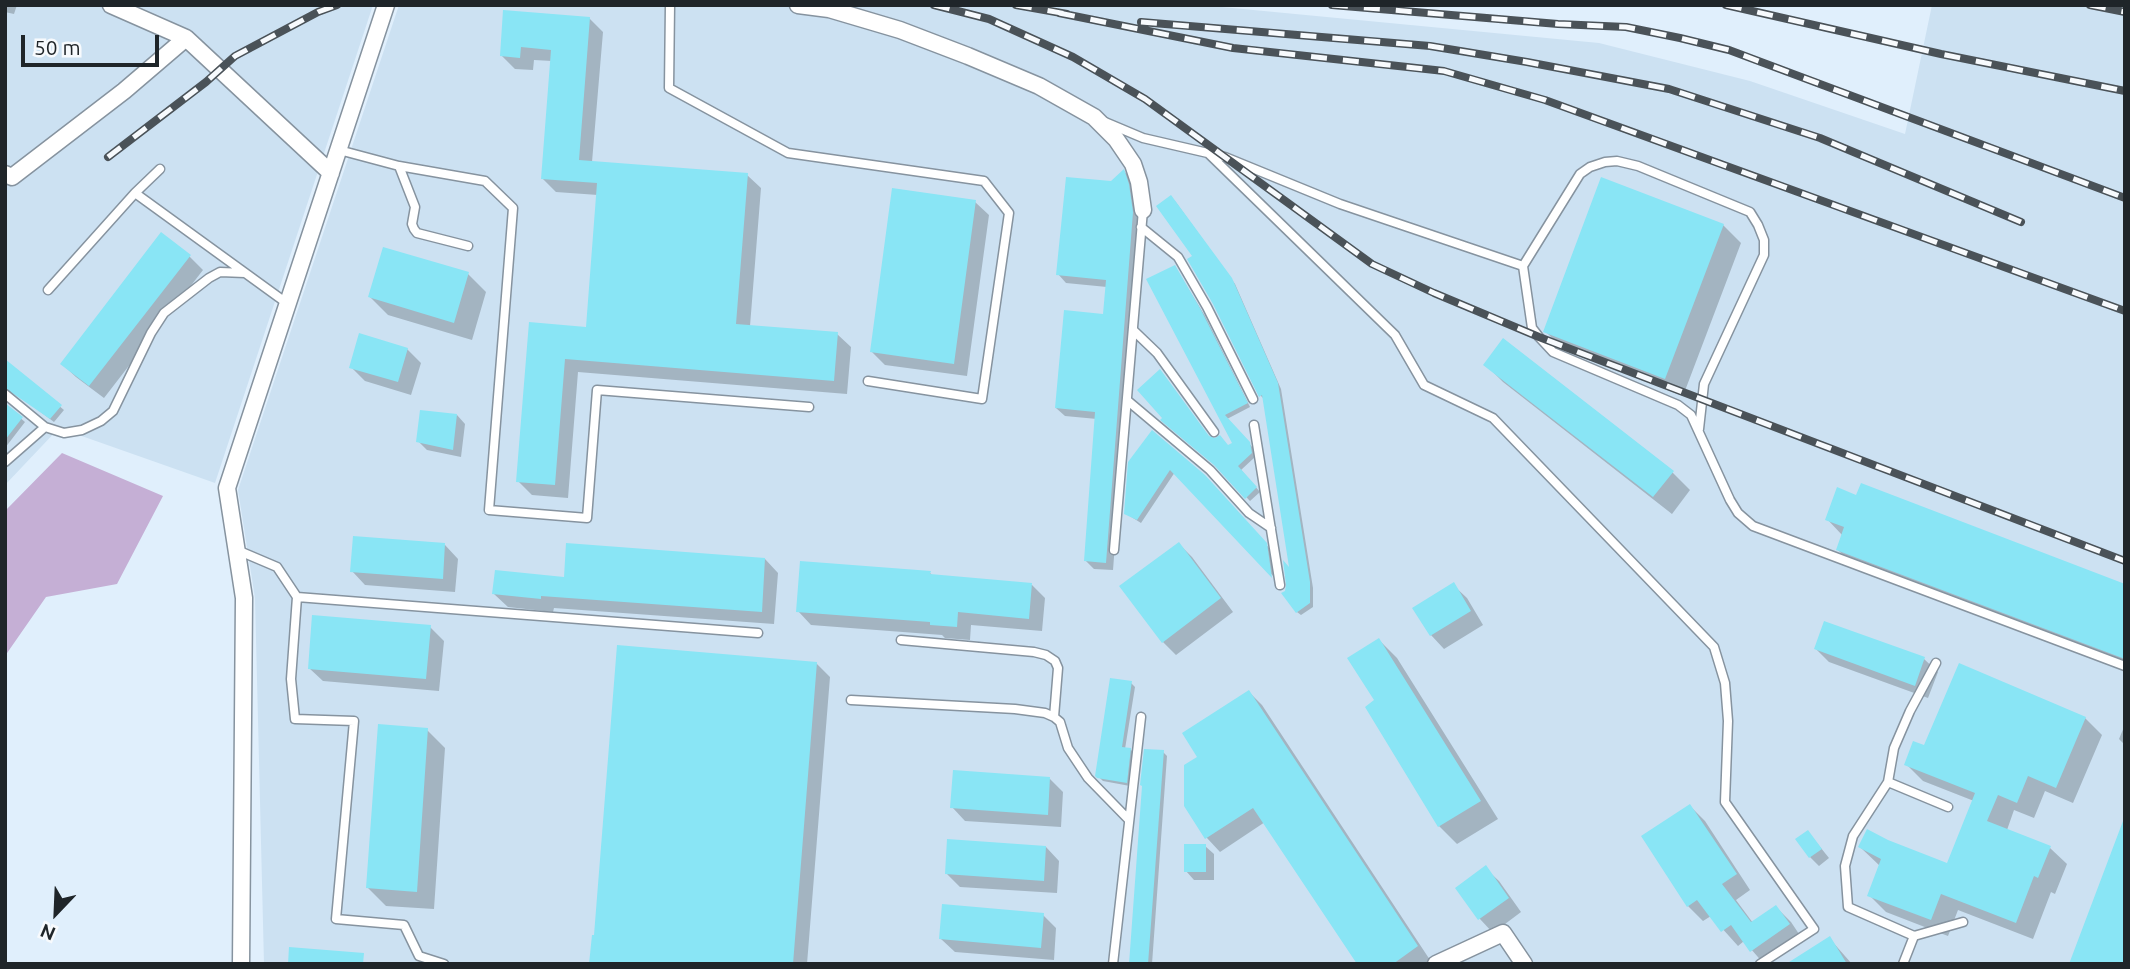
<!DOCTYPE html>
<html>
<head>
<meta charset="utf-8">
<style>
	body { margin:0 }
	#map { position:relative; width:2130px; height:969px; overflow:hidden; background:#e0effc; font-family:Ubuntu,sans-serif }
	canvas { display:block }
	.frame { position:absolute; inset:0; border:7px solid #1f2529; pointer-events:none }
	.north { position:absolute; left:21px; top:878px; width:70px; height:70px; -webkit-text-stroke:5px #f7fafd; paint-order:stroke; rotate:203deg; font-size:19px; font-weight:700; line-height:28px; text-align:center; color:#1f2529 }
	.north::after { content:''; display:block; margin:auto; width:24px; height:32px; background:#1f2529; clip-path:polygon(50% 0,100% 100%,50% 72%,0 100%) }
	.scale { position:absolute; left:21px; top:35px; width:138px; height:32px; box-sizing:border-box; border:4px solid #1f2529; border-top:0; padding-left:9px; font-size:21px; line-height:24px; white-space:nowrap; color:#1f2529; -webkit-text-stroke:5px #f7fafd; paint-order:stroke }
</style>
</head>
<body>
<div id="map">
<canvas width="2130" height="969"></canvas>
<div class="frame"></div>
<div class="north">N</div>
<div class="scale">50 m</div>
</div>
<script>
const c = document.querySelector('canvas').getContext('2d');
c.lineJoin = 'round';
function fillPath(path, color) { c.fillStyle = color; c.fill(path, 'evenodd'); }
const toPath = rows => new Path2D(rows.map(r => 'M' + r).join(''));
function strokePath(path, color, width, dash) { c.strokeStyle = color; c.lineWidth = width; c.lineCap = dash ? 'butt' : 'round'; c.setLineDash(dash || []); c.stroke(path); }
fillPath(toPath([
	[5,5,373,5,215,483,59,428,5,485],
	[399,5,1201,5,1599,43,1750,81,1905,134,1932,5,2125,5,2125,964,264,964,255,598,238,490]
]), '#cce1f2');
fillPath(toPath([
	[62,453,163,496,117,584,46,597,5,656,5,511]
]), '#c5afd5');
fillPath(toPath([
	[5,5,17,5,14,14,5,12],
	[589,18,603,32,592,162,747,175,761,188,750,326,837,334,851,347,847,394,578,372,568,498,532,495,518,481,531,324,587,329,598,195,556,192,542,178,552,61,534,60,533,70,515,69,501,55],
	[1124,171,1131,179,1140,222,1113,570,1094,569,1085,560,1097,419,1065,416,1056,408,1105,316,1107,287,1066,283,1058,274,1112,183],
	[1175,201,1235,284,1281,389,1313,588,1313,607,1301,615,1297,612,1265,400,1261,396,1214,303,1194,257],
	[975,202,989,215,967,376,885,365,872,352],
	[1723,225,1741,243,1683,396,1563,349,1545,331],
	[189,256,203,270,104,398,76,377,62,364],
	[1175,267,1205,316,1250,407,1227,419,1253,448,1255,457,1241,470,1260,492,1250,501,1218,467,1210,438,1229,447,1234,443],
	[468,274,486,292,472,340,388,315,370,297],
	[407,349,421,363,411,395,365,381,351,367],
	[5,361,64,410,54,422,14,392,5,393],
	[1485,364,1672,472,1690,490,1672,514,1503,382],
	[5,405,25,422,5,448],
	[457,415,465,424,461,457,427,450,418,441],
	[1153,433,1209,481,1270,549,1275,578,1175,472,1141,523,1125,513],
	[1827,519,2125,586,2125,669,1856,568,1838,550,1843,536],
	[1179,544,1192,557,1233,612,1176,655,1163,642],
	[445,545,458,559,455,592,365,585,352,571],
	[765,559,778,573,774,624,554,608,553,612,508,607,494,594,565,579],
	[930,573,933,576,1032,585,1045,598,1042,631,971,625,970,640,945,638,942,635,811,625,798,611],
	[1453,585,1467,598,1483,625,1444,649,1431,635],
	[430,627,444,641,439,691,323,681,309,668],
	[1379,640,1397,658,1498,819,1457,844,1439,826,1376,701],
	[1816,649,1924,659,1938,672,1928,698,1829,662],
	[816,663,830,677,807,964,591,964],
	[1131,683,1135,687,1125,749,1130,749,1134,753,1130,786,1103,781,1097,775],
	[1249,692,1262,705,1430,960,1425,964,1359,964,1265,822,1220,852,1207,838,1185,805,1199,757],
	[2085,718,2102,735,2073,803,2045,791,2034,818,2014,810,2007,830,2050,848,2067,864,2055,894,2051,892,2033,939,1958,910,1948,936,1886,912,1869,895,1880,866,1860,847,1948,865,1974,801,1923,781,1906,764,1925,747],
	[2124,727,2125,727,2125,745,2119,739],
	[427,730,445,748,434,909,386,906,368,888],
	[1163,752,1167,756,1152,964,1131,964],
	[1050,779,1063,792,1061,827,965,821,952,807],
	[1690,806,1705,821,1750,890,1736,900,1753,923,1776,907,1791,922,1803,940,1769,964,1764,964,1744,941,1738,946,1711,916,1703,921,1688,906],
	[2125,822,2125,964,2071,964],
	[1808,832,1829,858,1819,866,1810,857],
	[1205,846,1214,854,1214,880,1194,880,1186,871],
	[1046,847,1059,861,1057,893,960,887,947,874],
	[1485,868,1499,881,1521,912,1493,933,1480,919,1457,888],
	[1043,915,1056,928,1054,960,955,952,941,939],
	[1830,939,1852,964,1789,964]
]), '#0003');
fillPath(toPath([
	[503,10,590,17,579,160,748,173,736,324,838,332,834,381,565,359,555,485,516,482,529,322,586,327,597,183,541,179,551,50,521,47,520,58,500,56],
	[1124,169,1129,184,1133,212,1106,563,1084,561,1095,412,1055,408,1064,310,1103,314,1106,280,1056,275,1066,177,1111,181],
	[1601,177,1724,224,1665,379,1543,332],
	[892,188,976,200,954,364,870,352],
	[1171,195,1232,278,1278,383,1310,582,1310,603,1296,613,1281,593,1285,591,1286,585,1283,560,1289,567,1262,395,1259,397,1213,304,1187,259,1192,256,1156,206],
	[161,232,191,255,89,386,60,364],
	[383,247,469,272,454,323,368,297],
	[1175,265,1201,310,1248,403,1225,415,1250,442,1252,453,1238,466,1257,487,1245,499,1214,465,1160,420,1162,418,1137,390,1160,369,1209,436,1215,438,1220,435,1228,445,1232,443,1146,279],
	[359,333,408,348,398,382,349,368],
	[1503,338,1674,471,1653,497,1483,365],
	[5,359,62,405,50,419,5,388],
	[5,403,23,417,5,440],
	[420,410,457,414,453,450,416,442],
	[1152,430,1205,475,1267,543,1272,578,1170,470,1137,520,1124,514,1128,462],
	[1861,483,2125,584,2125,659,1836,550,1844,527,1825,520,1837,487,1856,495],
	[353,536,445,543,443,579,350,572],
	[1179,542,1221,598,1162,643,1119,586],
	[566,543,765,558,762,612,541,596,541,599,492,594,495,570,564,577],
	[800,561,931,571,930,574,1032,583,1029,619,958,612,957,627,930,625,930,622,796,612],
	[1454,582,1471,611,1430,636,1412,608],
	[312,615,431,625,426,679,308,669],
	[1824,621,1925,657,1915,686,1814,649],
	[1379,638,1481,801,1438,827,1365,707,1374,700,1347,658],
	[617,645,817,662,793,964,589,964,592,935,594,935],
	[1959,663,2086,717,2056,788,2028,776,2017,803,1998,795,1987,821,2051,846,2038,878,2034,876,2016,923,1941,894,1931,920,1867,896,1881,859,1858,847,1867,829,1888,840,1947,863,1975,793,1904,765,1913,741,1924,745],
	[1110,678,1132,681,1122,747,1131,748,1127,783,1097,778,1095,776],
	[1249,690,1418,946,1393,964,1357,964,1253,808,1205,839,1184,806,1184,765,1197,757,1182,733],
	[378,724,428,728,417,892,366,888],
	[1144,749,1164,750,1148,964,1129,964,1142,786,1140,785],
	[953,770,1050,777,1048,815,950,808],
	[1690,804,1737,874,1722,884,1751,922,1776,905,1790,924,1750,952,1731,925,1721,932,1697,900,1687,907,1641,836],
	[2123,821,2125,964,2069,964],
	[1808,830,1822,849,1809,858,1795,839],
	[947,839,1046,846,1044,881,945,874],
	[1184,844,1206,844,1206,872,1184,872],
	[1486,865,1509,898,1478,920,1455,888],
	[942,904,1044,913,1041,948,939,939],
	[1830,936,1847,964,1786,964],
	[289,947,364,953,363,964,288,964]
]), '#89e5f5');
const lane = toPath([
	[670,5,669,88,788,153,984,181,1009,213,982,399,868,381],
	[1105,122,1143,138,1225,157,1340,204,1523,266,1532,328,1539,337,1553,352,1678,405,1691,415,1730,500,1738,513,1753,526,2125,666],
	[339,150,399,166,415,207,412,224,414,229,417,233,468,246],
	[1209,154,1395,335,1424,385,1493,418,1714,647,1725,683,1728,721,1725,802,1814,929,1760,964],
	[399,166,485,181,513,208,489,510,587,518,597,390,809,407],
	[135,193,160,169],
	[1141,227,1178,257,1207,307,1253,399],
	[1523,266,1580,174,1590,167,1605,162,1617,161,1638,166,1750,212,1758,225,1764,240,1764,255,1704,384,1699,429],
	[48,290,135,193,288,304],
	[1133,330,1157,353,1214,432],
	[5,394,45,427,64,433,82,430,101,421,113,411,151,333,164,313,209,278,220,272,245,273],
	[1128,401,1210,470,1249,513,1271,528],
	[1254,425,1280,585],
	[5,462,45,427],
	[237,550,277,567,297,597,291,679,295,719,354,721,336,919,404,925,419,956,444,964],
	[1114,550,1143,210],
	[297,597,758,633],
	[901,640,1034,652,1046,655,1055,661,1058,668,1054,717],
	[851,700,1015,709,1045,713,1054,717,1060,722,1068,748,1088,778,1129,820],
	[1888,782,1894,748,1910,711,1936,663],
	[1914,936,1848,907,1845,866,1853,836,1888,782,1948,807],
	[1113,964,1141,717],
	[1903,964,1914,936,1963,922]
]);
const street = toPath([
	[111,5,186,38],
	[798,5,829,9,900,30,968,56,1039,86,1094,117,1116,139,1133,164,1139,182,1143,210],
	[5,174,12,177,124,91,186,38,331,173],
	[241,964,244,598,227,488,386,5],
	[1436,964,1503,933,1524,964]
]);
strokePath(lane, '#86939f', 11);
strokePath(street, '#86939f', 19);
strokePath(lane, '#fff', 8);
strokePath(street, '#fff', 16);
const rail = toPath([
	[934,5,989,19,1073,57,1145,99,1372,264,1434,293,1539,337,2125,561],
	[1016,5,1067,14],
	[1332,5,1558,24,1626,27,1680,38,1729,50,2125,198],
	[1726,5,1941,54,2125,91],
	[2090,5,2125,12],
	[1059,13,1233,48,1444,71,1545,100,2125,311],
	[1141,22,1430,46,1527,62,1669,89,1820,138,2021,222],
	[108,157,206,82,235,56,318,12,337,5]
]);
strokePath(rail, '#4a5258', 8);
strokePath(rail, '#f7fafd', 5, [16]);
</script>
</body>
</html>
